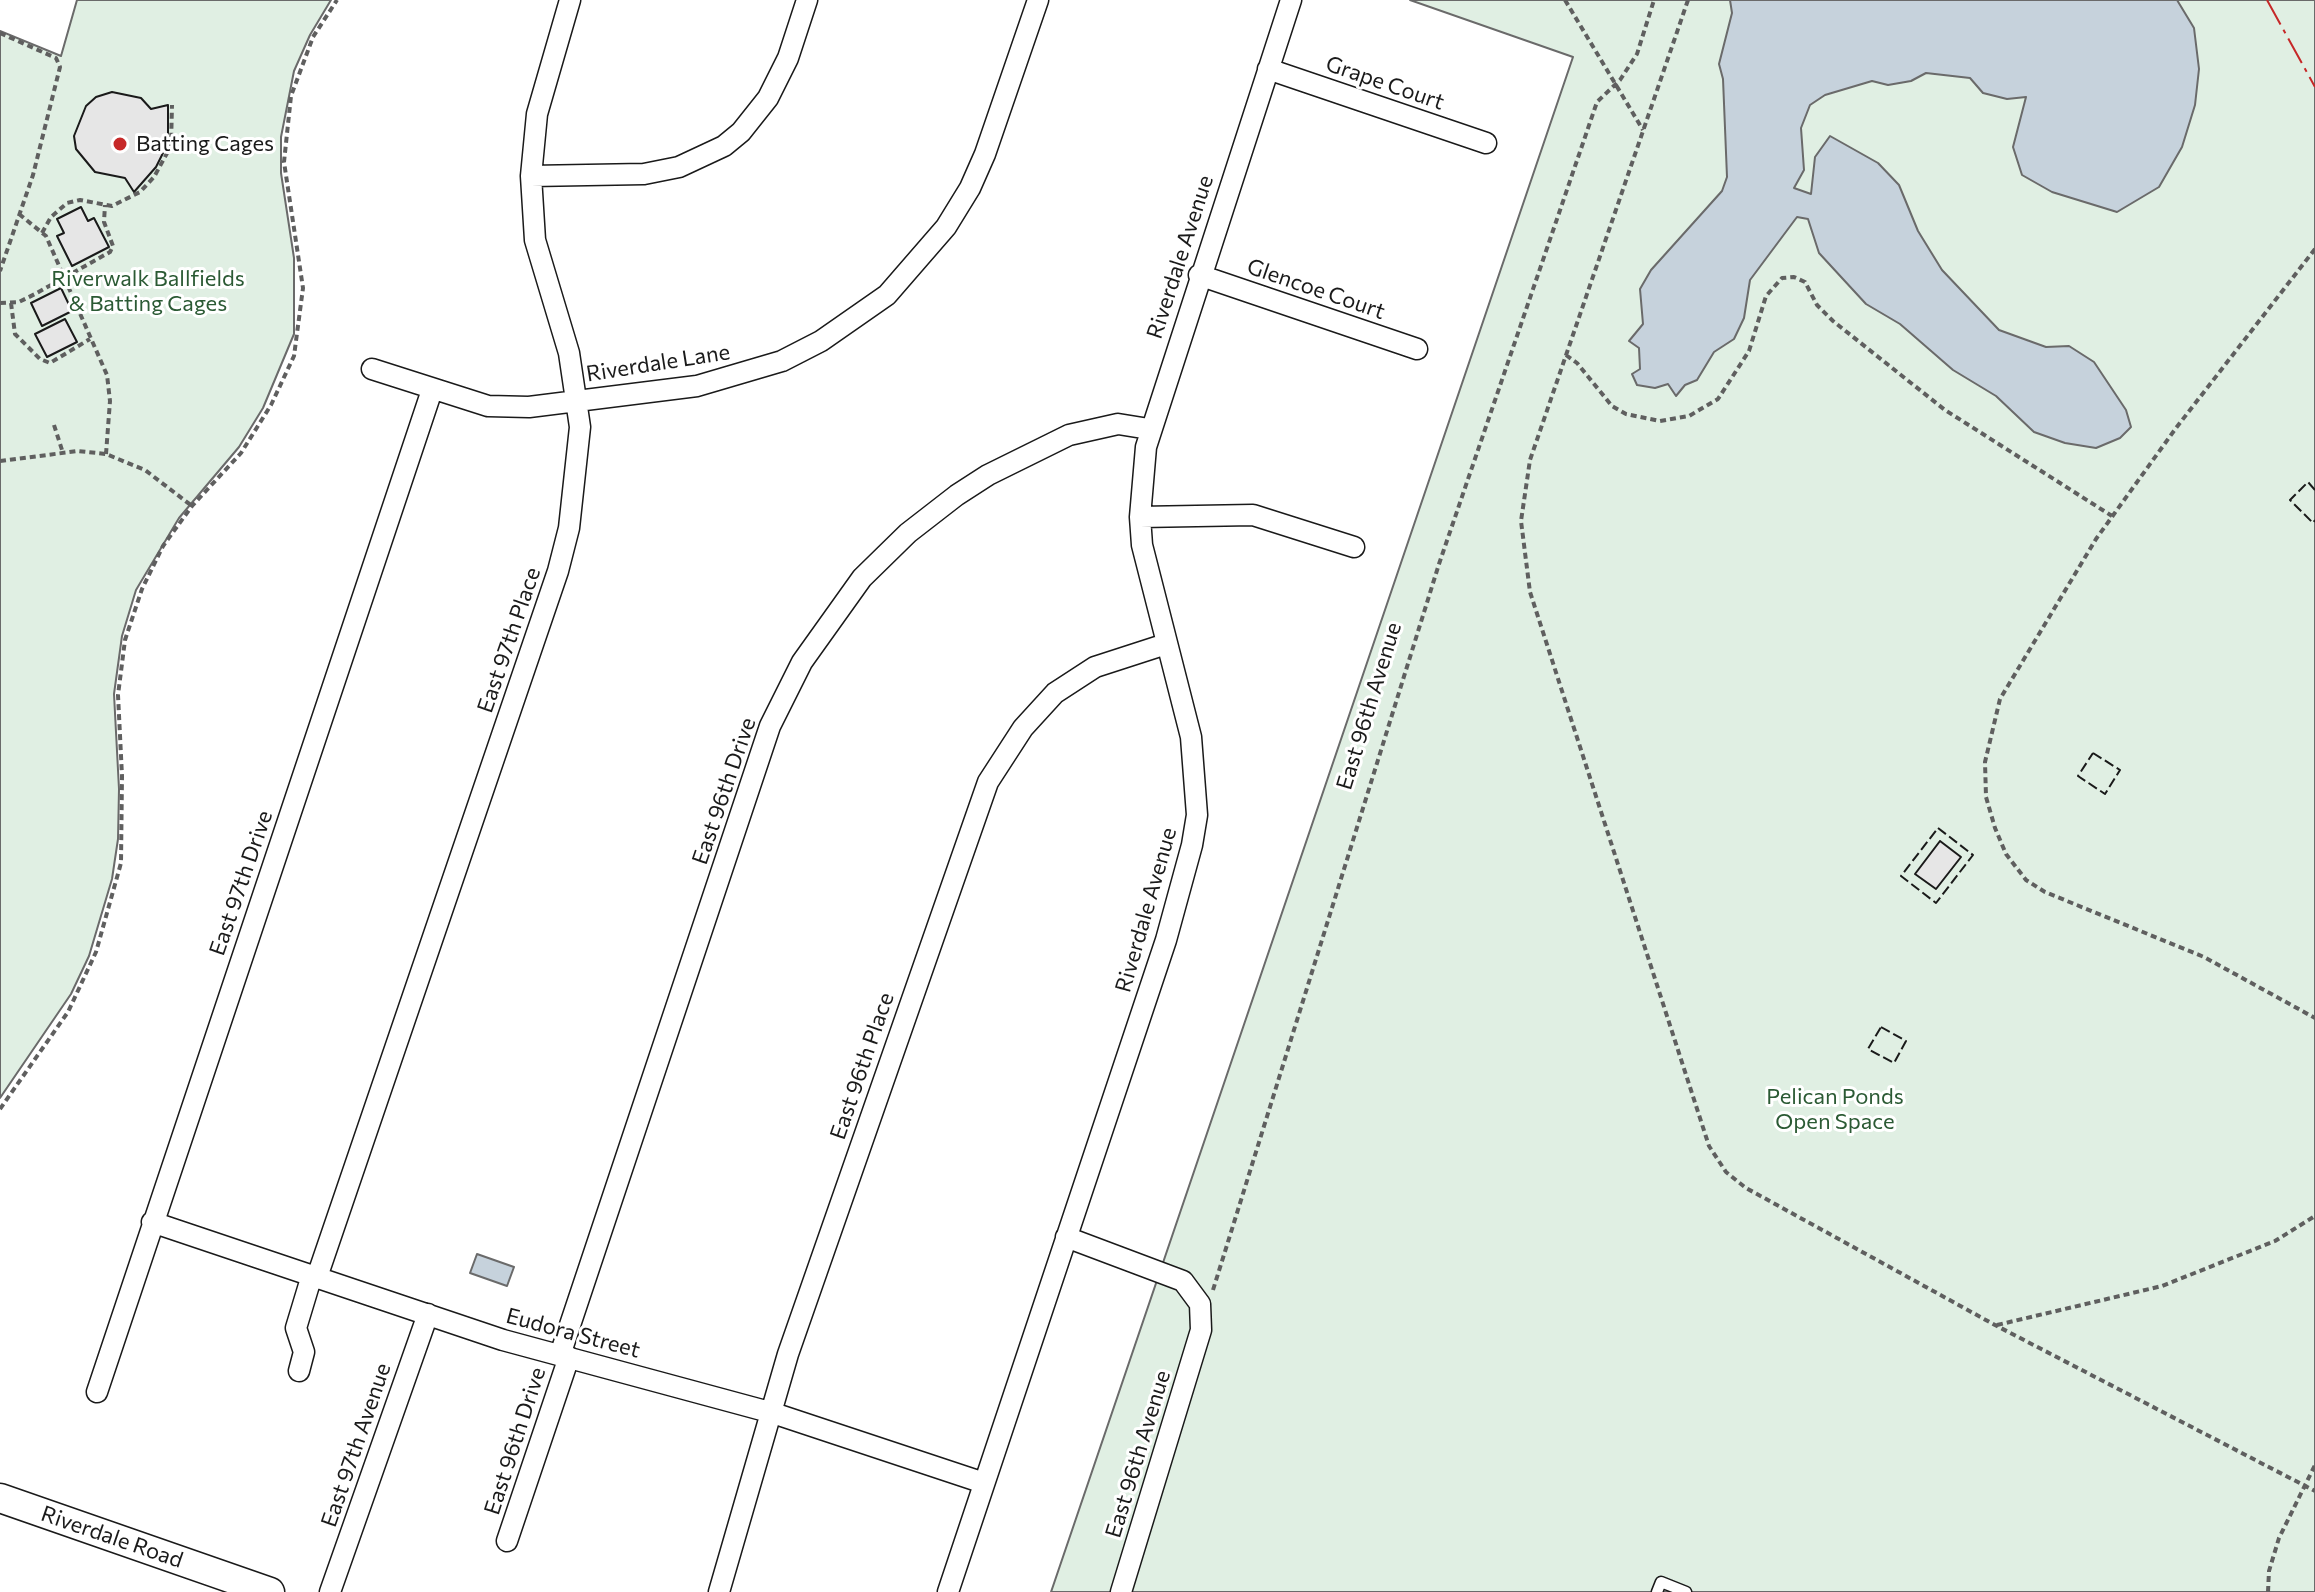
<!DOCTYPE html>
<html>
<head>
<meta charset="utf-8">
<style>
	body { margin:0 }
	canvas { display:block; background:#fff }
</style>
</head>
<body>
<canvas width="2315" height="1592"></canvas>
<script>
const c = document.querySelector('canvas').getContext('2d');
c.lineJoin = 'round';
function fillPath(path, color) { c.fillStyle = color; c.fill(path, 'evenodd'); }
const toPath = rows => new Path2D(rows.map(r => 'M' + r).join(''));
function strokePath(path, color, width, dash) { c.strokeStyle = color; c.lineWidth = width; c.lineCap = dash ? 'butt' : 'round'; c.setLineDash(dash || []); c.stroke(path); }
function label(font, color, halo, rows, align = 'center') {
  c.font = font + ' Commissioner,sans-serif'; c.lineWidth = 6; c.setLineDash([]); c.textBaseline = 'middle'; c.strokeStyle = halo; c.fillStyle = color; for (const [text, x, y, turn = 0] of rows) {
    c.save(); c.translate(x, y); c.rotate((+turn || 0) * Math.PI / 180); c.textAlign = isNaN(turn) ? turn : align; if (halo) c.strokeText(text, 0, 0); c.fillText(text, 0, 0); c.restore();
  }
}
const green = toPath([
	[77,0,331,0,310,35,294,71,281,137,281,173,294,258,294,334,263,408,239,447,179,518,136,590,122,636,114,694,119,789,118,839,112,879,89,956,71,994,0,1098,0,31,61,56,77,0],
	[1410,0,2315,0,2315,1592,1051,1592,1573,57,1410,0]
]);
fillPath(green, '#e0efe3');
strokePath(green, '#6a6a6a', 2);
const water = toPath([
	[1730,0,2177,0,2194,28,2199,69,2195,105,2182,147,2159,187,2117,212,2052,192,2022,175,2013,147,2026,97,2007,99,1983,93,1970,78,1926,73,1911,81,1888,85,1872,81,1825,95,1810,105,1801,128,1804,170,1794,188,1811,194,1815,157,1830,136,1878,163,1899,185,1918,231,1942,270,1999,330,2046,347,2069,346,2094,362,2126,410,2131,427,2120,438,2096,448,2065,443,2034,432,1996,396,1953,370,1900,324,1866,304,1819,253,1808,219,1797,217,1750,280,1744,318,1734,339,1714,352,1697,380,1685,385,1676,396,1668,384,1655,388,1637,385,1632,374,1640,369,1639,348,1629,341,1643,324,1640,289,1651,270,1722,191,1727,177,1723,79,1719,64,1732,13,1730,0],
	[477,1254,514,1267,507,1286,470,1273,477,1254]
]);
fillPath(water, '#c6d2dc');
strokePath(water, '#6a6a6a', 2);
const building = toPath([
	[112,92,141,98,151,109,168,105,168,138,163,153,156,167,134,192,125,178,95,172,76,149,74,136,86,106,96,97,112,92],
	[81,207,88,221,94,218,109,247,72,266,57,236,64,233,57,219,81,207],
	[61,288,72,311,42,326,31,303,61,288],
	[65,319,77,342,47,357,35,334,65,319],
	[1940,841,1961,857,1936,889,1915,874,1940,841]
]);
fillPath(building, '#e6e6e6');
strokePath(building, '#1a1a1a', 2);
const lane = toPath([
	[1657,1592,1661,1582,1686,1592]
]);
const street = toPath([
	[1268,69,1486,143],
	[531,176,644,174,679,167,724,146,741,132,768,98,788,58,807,0],
	[1199,275,1417,349],
	[372,369,488,406,529,407,697,386,782,361,821,341,887,295,946,227,970,188,985,154,1038,0],
	[1140,517,1253,515,1354,547],
	[152,1222,503,1340,773,1413,984,1483],
	[1066,1237,1183,1281,1200,1304,1201,1330,1121,1592],
	[317,1277,558,571,569,528,580,427,569,353,535,240,531,176,537,114,570,0],
	[560,1355,770,726,802,662,862,578,908,533,957,495,988,475,1069,435,1118,424,1149,429],
	[299,1371,304,1352,296,1328,312,1275],
	[97,1392,432,390],
	[507,1541,569,1357],
	[330,1592,428,1314],
	[719,1592,788,1354,988,782,1023,728,1055,693,1095,667,1166,644],
	[948,1592,1166,940,1192,845,1197,815,1191,737,1142,545,1140,517,1146,447,1291,0]
]);
const secondary = toPath([
	[0,1498,270,1592]
]);
strokePath(lane, '#1a1a1a', 13);
strokePath(street, '#1a1a1a', 23);
strokePath(secondary, '#1a1a1a', 31);
strokePath(toPath([
	[1565,0,1643,130],
	[1688,0,1530,460,1521,521,1530,592,1709,1146,1726,1172,1746,1188,1995,1325,2315,1491],
	[0,33,56,58,60,67,33,175,0,271],
	[19,214,46,236,107,375,110,401,106,454],
	[42,233,51,217,67,203,80,200,112,206,140,192,154,177,171,146,172,105],
	[2315,249,2176,428,2096,539,2000,699,1985,762,1986,797,1995,828,2006,854,2026,880,2045,892,2204,957,2315,1018],
	[0,303,19,302,35,294,110,252,113,246,104,222,105,205],
	[11,303,15,334,40,359,50,363,90,339],
	[1566,355,1577,363,1612,406,1626,414,1660,421,1689,416,1718,399,1749,351,1766,296,1782,278,1794,277,1805,282,1817,305,1833,321,1945,410,2112,516],
	[54,425,63,453],
	[0,461,78,451,106,454,145,470,192,506],
	[0,1109,68,1012,96,952,121,863,122,776,118,695,125,640,142,589,163,546,192,506,241,453,271,405,294,356,303,288,284,162,291,96,313,37,337,0],
	[1213,1290,1439,564,1597,102,1620,80,1637,54,1654,0],
	[1997,1325,2162,1286,2275,1241,2315,1216],
	[2268,1592,2269,1571,2279,1538,2315,1465]
]), '#5f5f5f', 4, [6, 4]);
strokePath(lane, '#fff', 10);
strokePath(street, '#fff', 20);
strokePath(secondary, '#fff', 28);
strokePath(toPath([
	[2315,490,2308,482,2290,500,2313,523,2315,520],
	[2093,753,2120,770,2105,794,2078,776,2093,753],
	[1938,828,1973,855,1936,903,1901,876,1938,828],
	[1881,1027,1906,1041,1894,1063,1868,1049,1881,1027]
]), '#1a1a1a', 2, [10, 4]);
strokePath(toPath([
	[2267,0,2315,87]
]), '#c62828', 2, [28, 6, 4, 6]);
for (const [x, y, r, color] of [
	[120,144,8,"#c62828"]
]) { const dot = new Path2D(); dot.arc(x, y, r, 0, 2 * Math.PI); c.fillStyle = color; c.fill(dot); strokePath(dot, '#fff', 3); }
label('22px', '#1a1a1a', '#fff', [
	["Grape Court",1385,83,19],
	["Riverdale Avenue",1180,257,-72],
	["Glencoe Court",1316,289,19],
	["Riverdale Lane",658,363,-9],
	["East 97th Place",509,640,-71],
	["East 96th Avenue",1369,706,-73],
	["East 96th Drive",724,791,-71],
	["East 97th Drive",241,883,-71],
	["Riverdale Avenue",1146,910,-74],
	["East 96th Place",862,1066,-71],
	["Eudora Street",573,1333,15],
	["East 96th Drive",515,1441,-72],
	["East 97th Avenue",356,1445,-71],
	["East 96th Avenue",1138,1454,-73],
	["Riverdale Road",112,1537,19]
]);
label('22px', '#1a1a1a', '#fff', [
	["Batting Cages",136,144]
], 'left');
label('22px', '#2b5a34', '#fff', [
	["Riverwalk Ballfields",148,279],
	["& Batting Cages",148,304],
	["Pelican Ponds",1835,1097],
	["Open Space",1835,1122]
]);
</script>
</body>
</html>
